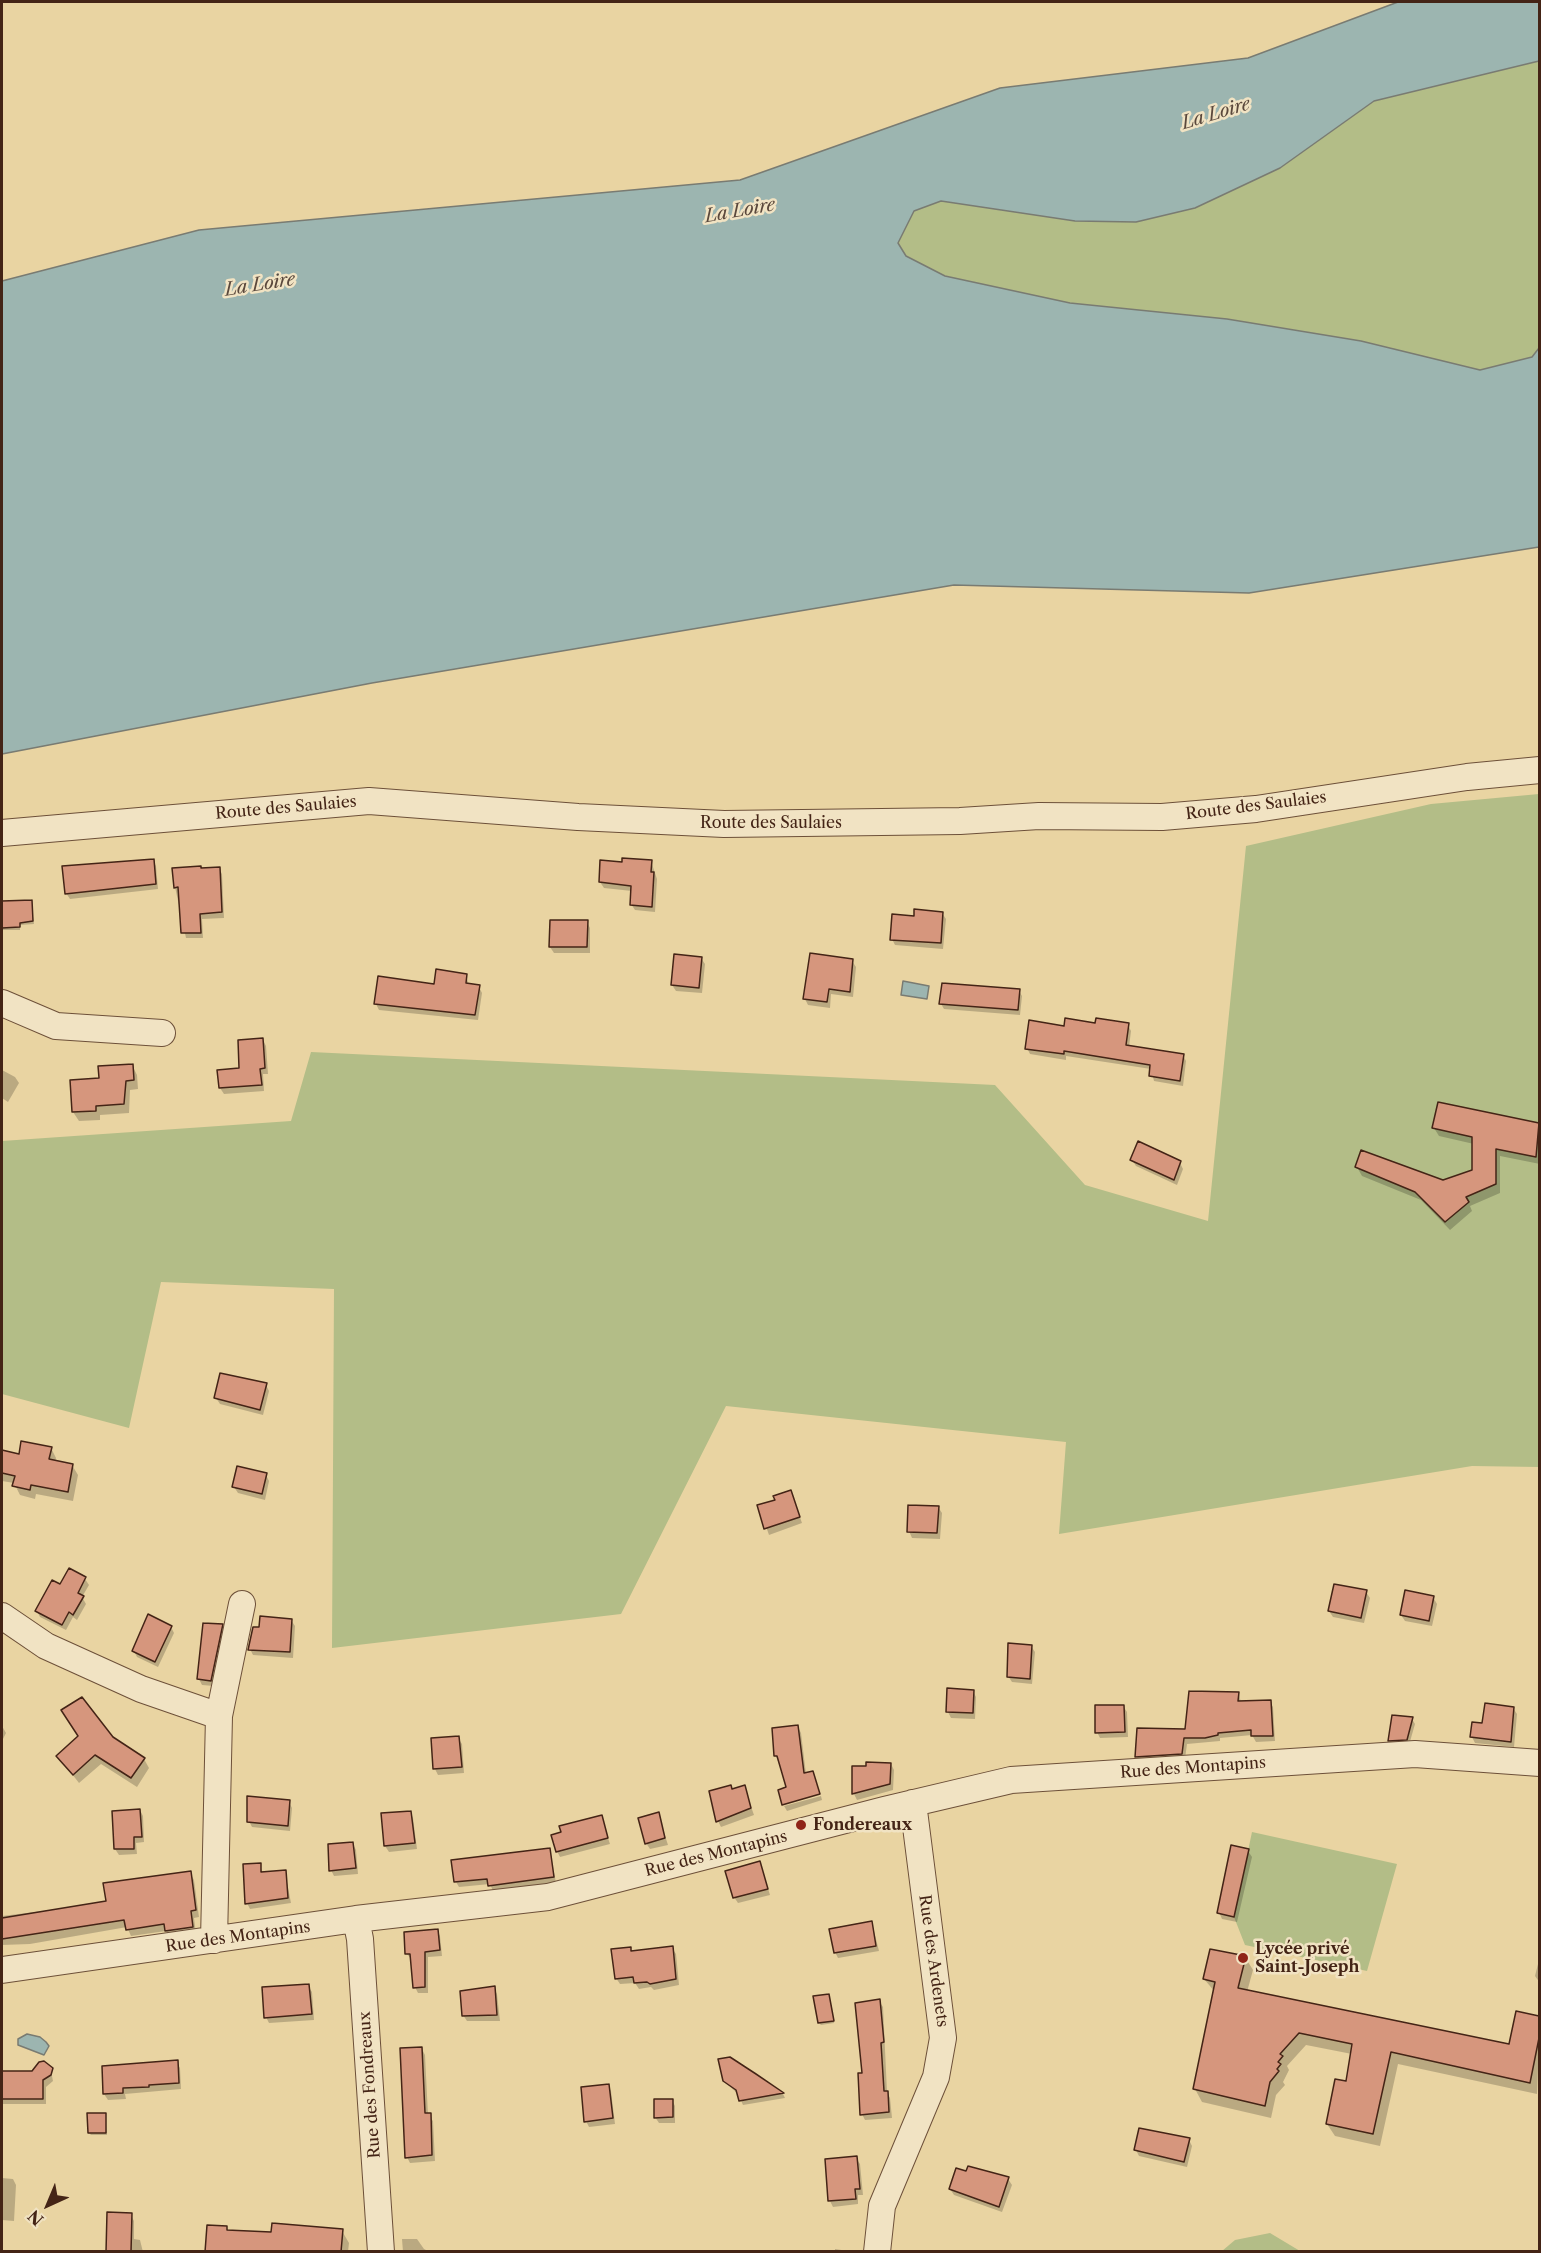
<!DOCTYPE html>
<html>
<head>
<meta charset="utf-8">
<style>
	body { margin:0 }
	#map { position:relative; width:1541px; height:2253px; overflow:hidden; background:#e9d4a2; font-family:"Libre Caslon Text",serif }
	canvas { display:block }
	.frame { position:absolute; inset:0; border:3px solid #442416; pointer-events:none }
	.north { position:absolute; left:18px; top:2175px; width:60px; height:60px; -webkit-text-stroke:4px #f1e3c3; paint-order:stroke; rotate:224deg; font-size:16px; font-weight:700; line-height:24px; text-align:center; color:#442416 }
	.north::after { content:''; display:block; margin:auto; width:21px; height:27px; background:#442416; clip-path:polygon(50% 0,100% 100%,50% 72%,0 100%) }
</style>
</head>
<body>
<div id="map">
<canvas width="1541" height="2253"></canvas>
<div class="frame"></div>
<div class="north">N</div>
</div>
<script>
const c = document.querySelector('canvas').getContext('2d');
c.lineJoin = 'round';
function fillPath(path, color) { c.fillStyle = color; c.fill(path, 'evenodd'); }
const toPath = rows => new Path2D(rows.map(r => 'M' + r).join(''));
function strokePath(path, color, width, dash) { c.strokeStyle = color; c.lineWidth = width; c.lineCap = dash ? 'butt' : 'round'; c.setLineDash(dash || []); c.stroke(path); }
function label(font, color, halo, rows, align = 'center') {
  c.font = font + ' "Libre Caslon Text",serif'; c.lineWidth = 5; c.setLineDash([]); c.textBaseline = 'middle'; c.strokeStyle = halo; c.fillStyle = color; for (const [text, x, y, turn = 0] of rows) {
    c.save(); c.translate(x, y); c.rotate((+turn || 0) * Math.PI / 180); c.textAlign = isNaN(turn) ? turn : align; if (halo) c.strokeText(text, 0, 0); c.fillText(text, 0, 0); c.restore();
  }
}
fillPath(toPath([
	[1539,61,1540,348,1532,357,1480,370,1361,341,1227,319,1070,303,945,276,906,256,898,243,914,211,941,201,1075,221,1136,222,1280,168,1374,101],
	[1539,794,1539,1467,1472,1466,1059,1534,1066,1442,726,1406,621,1614,332,1648,334,1289,161,1282,129,1428,2,1394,2,1141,291,1121,311,1052,995,1085,1085,1185,1208,1221,1246,846,1431,804],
	[1252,1832,1397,1864,1367,1971,1245,1945,1234,1917],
	[1270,2233,1300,2251,1222,2251,1235,2240]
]), '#b3bd87');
const water = toPath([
	[1398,2,1539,2,1539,61,1374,101,1280,168,1195,208,1136,222,1075,221,941,201,914,211,898,243,906,256,945,276,1070,303,1227,319,1361,341,1480,370,1532,357,1539,348,1539,547,1249,593,954,585,372,683,2,754,2,281,199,230,740,180,1000,88,1248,58,1398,2],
	[903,981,929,986,927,999,901,995,903,981],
	[27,2034,40,2037,46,2042,49,2046,44,2055,18,2045,18,2039,27,2034]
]);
fillPath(water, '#9cb5b0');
strokePath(water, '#797b72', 1.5);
fillPath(toPath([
	[153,860,156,866,158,889,70,899,66,893],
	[651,861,657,879,655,912,635,910,631,904,632,891,604,888,600,882,623,863],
	[219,868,222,874,224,918,202,919,203,938,186,938,175,887,201,870],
	[31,902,34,924,20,925,20,930,2,930,2,903],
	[942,913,946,919,943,949,895,945,892,939,915,918],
	[587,922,590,928,590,953,554,953,550,947],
	[701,958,705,964,702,993,676,991,672,985],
	[852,961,856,967,853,997,831,994,830,1008,808,1005,805,999],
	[466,976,469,985,479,987,482,993,478,1020,379,1010,376,1004],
	[1019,991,1022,996,1020,1015,944,1009,941,1004],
	[1096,1025,1128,1025,1131,1031,1129,1047,1183,1055,1186,1061,1183,1086,1154,1081,1151,1069,1066,1056,1066,1060,1030,1054,1027,1048,1065,1028],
	[263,1040,266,1046,268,1074,263,1074,264,1091,224,1094,220,1088,241,1070],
	[132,1065,137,1075,138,1089,130,1090,129,1113,100,1115,100,1120,79,1121,73,1112,100,1079],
	[2,1070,15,1077,19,1083,8,1102,2,1098],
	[1439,1103,1540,1125,1540,1164,1500,1156,1500,1193,1470,1206,1472,1211,1450,1230,1421,1200,1362,1176,1357,1167,1443,1182,1474,1171,1474,1144,1439,1136,1434,1128],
	[1132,1160,1180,1163,1183,1169,1177,1185,1136,1166],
	[266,1385,269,1391,263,1415,220,1404,216,1398],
	[51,1448,56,1458,55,1462,72,1465,78,1475,73,1501,36,1494,35,1499,20,1495,14,1483,2,1481,2,1452,20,1456],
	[266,1475,269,1481,265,1500,238,1493,234,1487],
	[791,1492,802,1523,769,1535,759,1506,776,1501],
	[938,1507,942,1513,940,1539,912,1538,909,1531],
	[70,1570,85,1579,89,1585,82,1597,86,1604,77,1620,73,1617,66,1630,40,1617,37,1611,61,1586],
	[1366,1592,1370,1598,1364,1623,1333,1617,1329,1611],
	[1433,1597,1437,1604,1432,1626,1405,1621,1401,1615],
	[291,1620,295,1626,293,1658,253,1655,250,1649],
	[222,1625,225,1631,214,1686,202,1685,199,1679],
	[171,1627,174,1633,158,1667,137,1657,134,1651],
	[1031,1646,1035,1652,1032,1684,1012,1682,1008,1676],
	[973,1691,976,1697,975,1719,951,1718,948,1712],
	[1239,1694,1241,1703,1270,1702,1273,1707,1275,1741,1256,1742,1252,1735,1220,1738,1220,1741,1187,1744,1185,1759,1140,1762,1137,1757,1186,1731],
	[1123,1706,1127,1712,1128,1737,1100,1738,1097,1732],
	[1513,1708,1517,1714,1514,1747,1475,1743,1472,1737,1483,1724],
	[1412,1719,1415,1724,1409,1745,1392,1746,1389,1740],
	[2,1726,6,1733,2,1741],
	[798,1727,801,1733,806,1774,812,1772,820,1793,783,1803,788,1788,776,1756],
	[112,1738,144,1759,149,1768,137,1787,101,1764,79,1783,58,1756],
	[458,1738,462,1744,464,1773,438,1775,435,1769],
	[891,1764,894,1770,893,1790,857,1800,854,1794,854,1767],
	[744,1787,754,1815,721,1827,718,1821,732,1790],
	[821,1796,822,1800,787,1811,784,1806],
	[289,1802,292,1808,290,1831,252,1827,249,1821],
	[140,1810,143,1816,144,1842,136,1843,137,1854,119,1855,115,1849],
	[410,1812,413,1818,417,1849,389,1852,385,1846],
	[658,1814,668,1845,650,1849,646,1843],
	[601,1817,610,1844,560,1857,557,1851],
	[353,1844,356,1850,358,1874,334,1876,331,1870],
	[550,1850,556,1883,493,1891,490,1884,459,1887,456,1882],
	[1248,1851,1252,1857,1237,1922,1222,1919,1219,1912],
	[760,1863,770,1895,738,1903,734,1897],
	[260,1865,263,1874,285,1872,291,1903,250,1909,247,1903],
	[190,1873,194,1880,199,1917,194,1918,196,1934,170,1938,166,1931,131,1936,127,1927,30,1944,2,1945,2,1916,108,1903],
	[872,1923,879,1951,838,1958,835,1952],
	[437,1930,440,1936,442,1956,428,1957,428,1993,418,1993,415,1987,412,1960,407,1954],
	[672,1948,676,1954,679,1985,654,1990,651,1987,639,1989,635,1983,620,1984,616,1978,630,1949,632,1952],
	[1540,1956,1540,1983,1535,1976],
	[1245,1957,1253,1970,1247,1992,1510,2046,1517,2013,1540,2018,1537,2094,1398,2064,1380,2146,1335,2136,1327,2124,1347,2083,1352,2054,1306,2045,1287,2066,1289,2070,1283,2082,1285,2085,1276,2095,1271,2118,1202,2102,1195,2089,1215,1992,1204,1979],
	[308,1986,312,1992,314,2020,269,2023,266,2017],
	[494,1988,497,1994,500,2021,467,2021,463,2015],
	[829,1996,834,2023,821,2025,819,2023],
	[879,2001,883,2007,887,2092,890,2098,892,2118,865,2120,862,2114,864,2074],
	[422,2049,425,2055,428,2115,433,2121,435,2161,410,2163,407,2157],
	[729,2058,783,2094,785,2098,743,2105,738,2094,724,2081],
	[177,2062,180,2068,181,2089,125,2094,126,2099,108,2100,104,2094],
	[50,2066,53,2081,46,2087,46,2104,2,2104,2,2073,32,2073],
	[608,2085,611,2091,615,2124,589,2127,586,2121],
	[672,2100,675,2106,675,2123,659,2123,655,2117],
	[105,2114,107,2135,91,2135,89,2133],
	[1189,2140,1192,2146,1187,2167,1139,2156,1136,2150],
	[856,2158,860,2164,863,2195,858,2195,858,2204,833,2207,830,2201,826,2160],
	[2,2178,13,2179,16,2185,14,2221,2,2220],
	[1008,2179,1012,2185,1002,2212,954,2195,950,2189],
	[131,2215,134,2221,134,2239,140,2240,143,2252,108,2252],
	[227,2228,228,2231,272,2234,342,2231,349,2243,348,2252,206,2252],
	[402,2239,417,2239,424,2249,430,2252,403,2252],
	[835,2249,855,2252,835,2252]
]), '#0003');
const building = toPath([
	[622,858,652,860,651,872,654,872,652,907,630,905,631,886,599,882,600,860,622,862,622,858],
	[154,859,156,884,65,894,62,866,154,859],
	[201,866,201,868,220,867,222,912,200,914,201,933,181,933,178,887,174,888,172,868,201,866],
	[32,900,33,921,20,923,20,927,2,928,2,901,32,900],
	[914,909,943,912,941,943,890,940,892,914,914,916,914,909],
	[550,920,588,920,587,947,549,947,550,920],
	[810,953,853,959,850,992,829,989,827,1002,803,999,810,953],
	[674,954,702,957,699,988,671,985,674,954],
	[436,969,467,974,466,983,480,985,475,1015,374,1004,378,976,434,984,436,969],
	[942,983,1020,989,1018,1010,939,1004,942,983],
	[1065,1018,1095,1023,1096,1018,1129,1023,1126,1045,1184,1054,1180,1081,1149,1076,1150,1065,1064,1051,1064,1054,1025,1049,1029,1020,1064,1026,1065,1018],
	[263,1038,265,1068,260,1069,262,1085,219,1088,217,1070,239,1068,238,1040,263,1038],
	[133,1064,134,1080,126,1081,124,1104,96,1106,96,1111,72,1112,70,1080,99,1078,98,1066,133,1064],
	[1438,1102,1539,1123,1536,1157,1496,1149,1496,1184,1466,1197,1469,1202,1445,1222,1415,1192,1355,1167,1361,1150,1443,1180,1472,1170,1472,1137,1432,1128,1438,1102],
	[1138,1141,1181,1161,1174,1180,1130,1160,1138,1141],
	[220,1373,267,1383,260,1410,214,1398,220,1373],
	[21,1441,52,1447,49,1459,73,1464,68,1492,31,1485,30,1490,12,1486,15,1476,2,1473,2,1450,19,1454,21,1441],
	[237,1466,267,1473,262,1494,232,1487,237,1466],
	[791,1490,800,1517,764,1529,757,1505,775,1500,773,1496,791,1490],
	[908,1505,939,1506,937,1533,907,1532,908,1505],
	[69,1568,86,1577,78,1593,84,1596,73,1615,69,1612,62,1625,35,1611,52,1580,60,1584,69,1568],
	[1334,1584,1367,1590,1361,1618,1328,1611,1334,1584],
	[1405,1590,1434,1596,1429,1621,1400,1615,1405,1590],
	[148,1614,172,1626,155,1662,132,1651,148,1614],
	[260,1616,292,1619,290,1652,248,1650,253,1627,259,1627,260,1616],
	[203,1623,223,1624,211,1681,197,1679,203,1623],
	[1008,1643,1032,1645,1030,1679,1007,1677,1008,1643],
	[947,1688,974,1690,973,1713,946,1712,947,1688],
	[1189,1691,1239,1692,1238,1701,1271,1700,1273,1736,1251,1736,1251,1730,1218,1733,1218,1735,1205,1738,1184,1738,1182,1754,1135,1757,1137,1728,1185,1729,1189,1691],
	[82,1697,113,1737,145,1758,131,1778,95,1755,73,1775,56,1756,78,1736,61,1710,82,1697],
	[1485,1703,1514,1707,1511,1742,1470,1737,1472,1722,1482,1723,1485,1703],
	[1095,1705,1124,1705,1125,1732,1095,1733,1095,1705],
	[1392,1715,1413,1717,1407,1740,1388,1741,1392,1715],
	[798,1725,804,1773,813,1771,820,1794,782,1805,778,1790,786,1787,777,1756,774,1756,772,1728,798,1725],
	[459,1736,462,1767,433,1769,431,1738,459,1736],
	[866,1762,891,1763,890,1784,852,1794,852,1766,866,1766,866,1762],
	[731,1785,732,1789,745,1785,751,1808,716,1822,709,1791,731,1785],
	[247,1796,290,1800,288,1826,247,1822,247,1796],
	[140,1809,142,1837,134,1837,134,1849,114,1849,112,1811,140,1809],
	[411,1811,415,1843,384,1846,381,1813,411,1811],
	[659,1812,665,1838,645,1844,638,1818,659,1812],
	[602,1815,608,1838,556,1852,551,1835,561,1832,559,1826,602,1815],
	[353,1842,356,1868,329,1871,328,1844,353,1842],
	[1231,1845,1249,1849,1234,1917,1217,1913,1231,1845],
	[550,1848,554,1877,488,1886,487,1879,454,1882,451,1860,550,1848],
	[760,1861,768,1889,733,1898,725,1871,760,1861],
	[261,1863,261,1872,286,1870,288,1898,245,1904,243,1864,261,1863],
	[191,1871,196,1910,191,1911,193,1927,165,1931,164,1924,126,1930,124,1920,2,1939,2,1918,106,1901,103,1883,191,1871],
	[872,1921,876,1946,834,1953,829,1929,872,1921],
	[438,1929,440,1950,425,1952,425,1987,413,1988,410,1954,405,1954,404,1932,438,1929],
	[673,1946,676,1979,650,1984,647,1982,634,1983,633,1977,615,1979,611,1949,631,1947,631,1951,673,1946],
	[1210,1949,1246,1956,1238,1988,1509,2044,1516,2011,1539,2016,1539,2038,1530,2083,1391,2052,1373,2134,1326,2124,1335,2079,1346,2081,1352,2044,1299,2033,1280,2054,1283,2056,1278,2062,1281,2064,1277,2069,1279,2071,1270,2082,1265,2106,1193,2089,1215,1982,1203,1979,1210,1949],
	[309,1984,312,2014,264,2018,262,1987,309,1984],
	[495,1986,497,2015,462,2016,460,1991,495,1986],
	[829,1994,834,2021,818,2023,813,1996,829,1994],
	[880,1999,884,2042,881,2043,884,2091,888,2091,889,2112,860,2115,858,2073,862,2073,855,2003,880,1999],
	[422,2047,425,2113,431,2113,432,2155,405,2158,400,2048,422,2047],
	[730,2057,756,2074,784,2093,739,2101,736,2090,723,2081,718,2059,730,2057],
	[178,2060,179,2083,149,2085,149,2087,123,2088,123,2093,103,2094,102,2066,178,2060],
	[44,2061,53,2068,51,2075,43,2080,43,2099,2,2099,2,2071,32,2071,39,2062,44,2061],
	[609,2084,613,2118,584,2122,581,2087,609,2084],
	[654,2099,673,2099,673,2117,654,2118,654,2099],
	[87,2113,106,2113,106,2133,88,2133,87,2113],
	[1139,2128,1190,2138,1184,2162,1134,2150,1139,2128],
	[857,2156,860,2189,855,2189,856,2199,828,2201,825,2159,857,2156],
	[968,2166,1009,2177,999,2207,949,2189,956,2168,966,2171,968,2166],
	[107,2212,132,2213,131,2252,106,2252,107,2212],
	[272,2223,343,2229,341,2252,205,2252,207,2225,227,2226,227,2230,271,2232,272,2223]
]);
fillPath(building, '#d6967d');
strokePath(building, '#442416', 1.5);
const minor = toPath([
	[2,833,369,801,578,817,724,824,960,821,1039,816,1162,817,1256,809,1467,777,1540,770],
	[2,1003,56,1026,162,1033],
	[2,1616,46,1646,141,1689,219,1716],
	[356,1919,360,1939,381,2252],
	[214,1940,219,1716,242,1604],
	[2,1970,356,1919,548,1897,884,1810,1011,1780,1415,1754,1540,1763],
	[877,2252,882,2206,936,2077,943,2038,913,1803]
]);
strokePath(minor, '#6d5039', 28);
strokePath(minor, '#f1e3c3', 26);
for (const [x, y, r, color] of [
	[801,1825,6,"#8f2418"],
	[1243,1958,6,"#8f2418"]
]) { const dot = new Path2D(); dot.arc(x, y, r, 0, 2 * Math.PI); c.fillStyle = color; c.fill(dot); strokePath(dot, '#f1e3c3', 2); }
label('16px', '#442416', '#f1e3c3', [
	["Route des Saulaies",1256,806,-7],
	["Route des Saulaies",286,808,-5],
	["Route des Saulaies",771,823],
	["Rue des Montapins",1193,1768,-4],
	["Rue des Montapins",716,1854,-14],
	["Rue des Montapins",238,1937,-8],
	["Rue des Ardenets",933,1961,82],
	["Rue des Fondreaux",370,2085,-94]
]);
label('bold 16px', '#442416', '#f1e3c3', [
	["Fondereaux",813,1825],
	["Lycée privé",1255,1949],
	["Saint-Joseph",1255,1967]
], 'left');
label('italic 18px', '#5a483c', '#f1e3c3', [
	["La Loire",1216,114,-17],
	["La Loire",740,211,-10],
	["La Loire",260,285,-9]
]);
</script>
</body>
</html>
